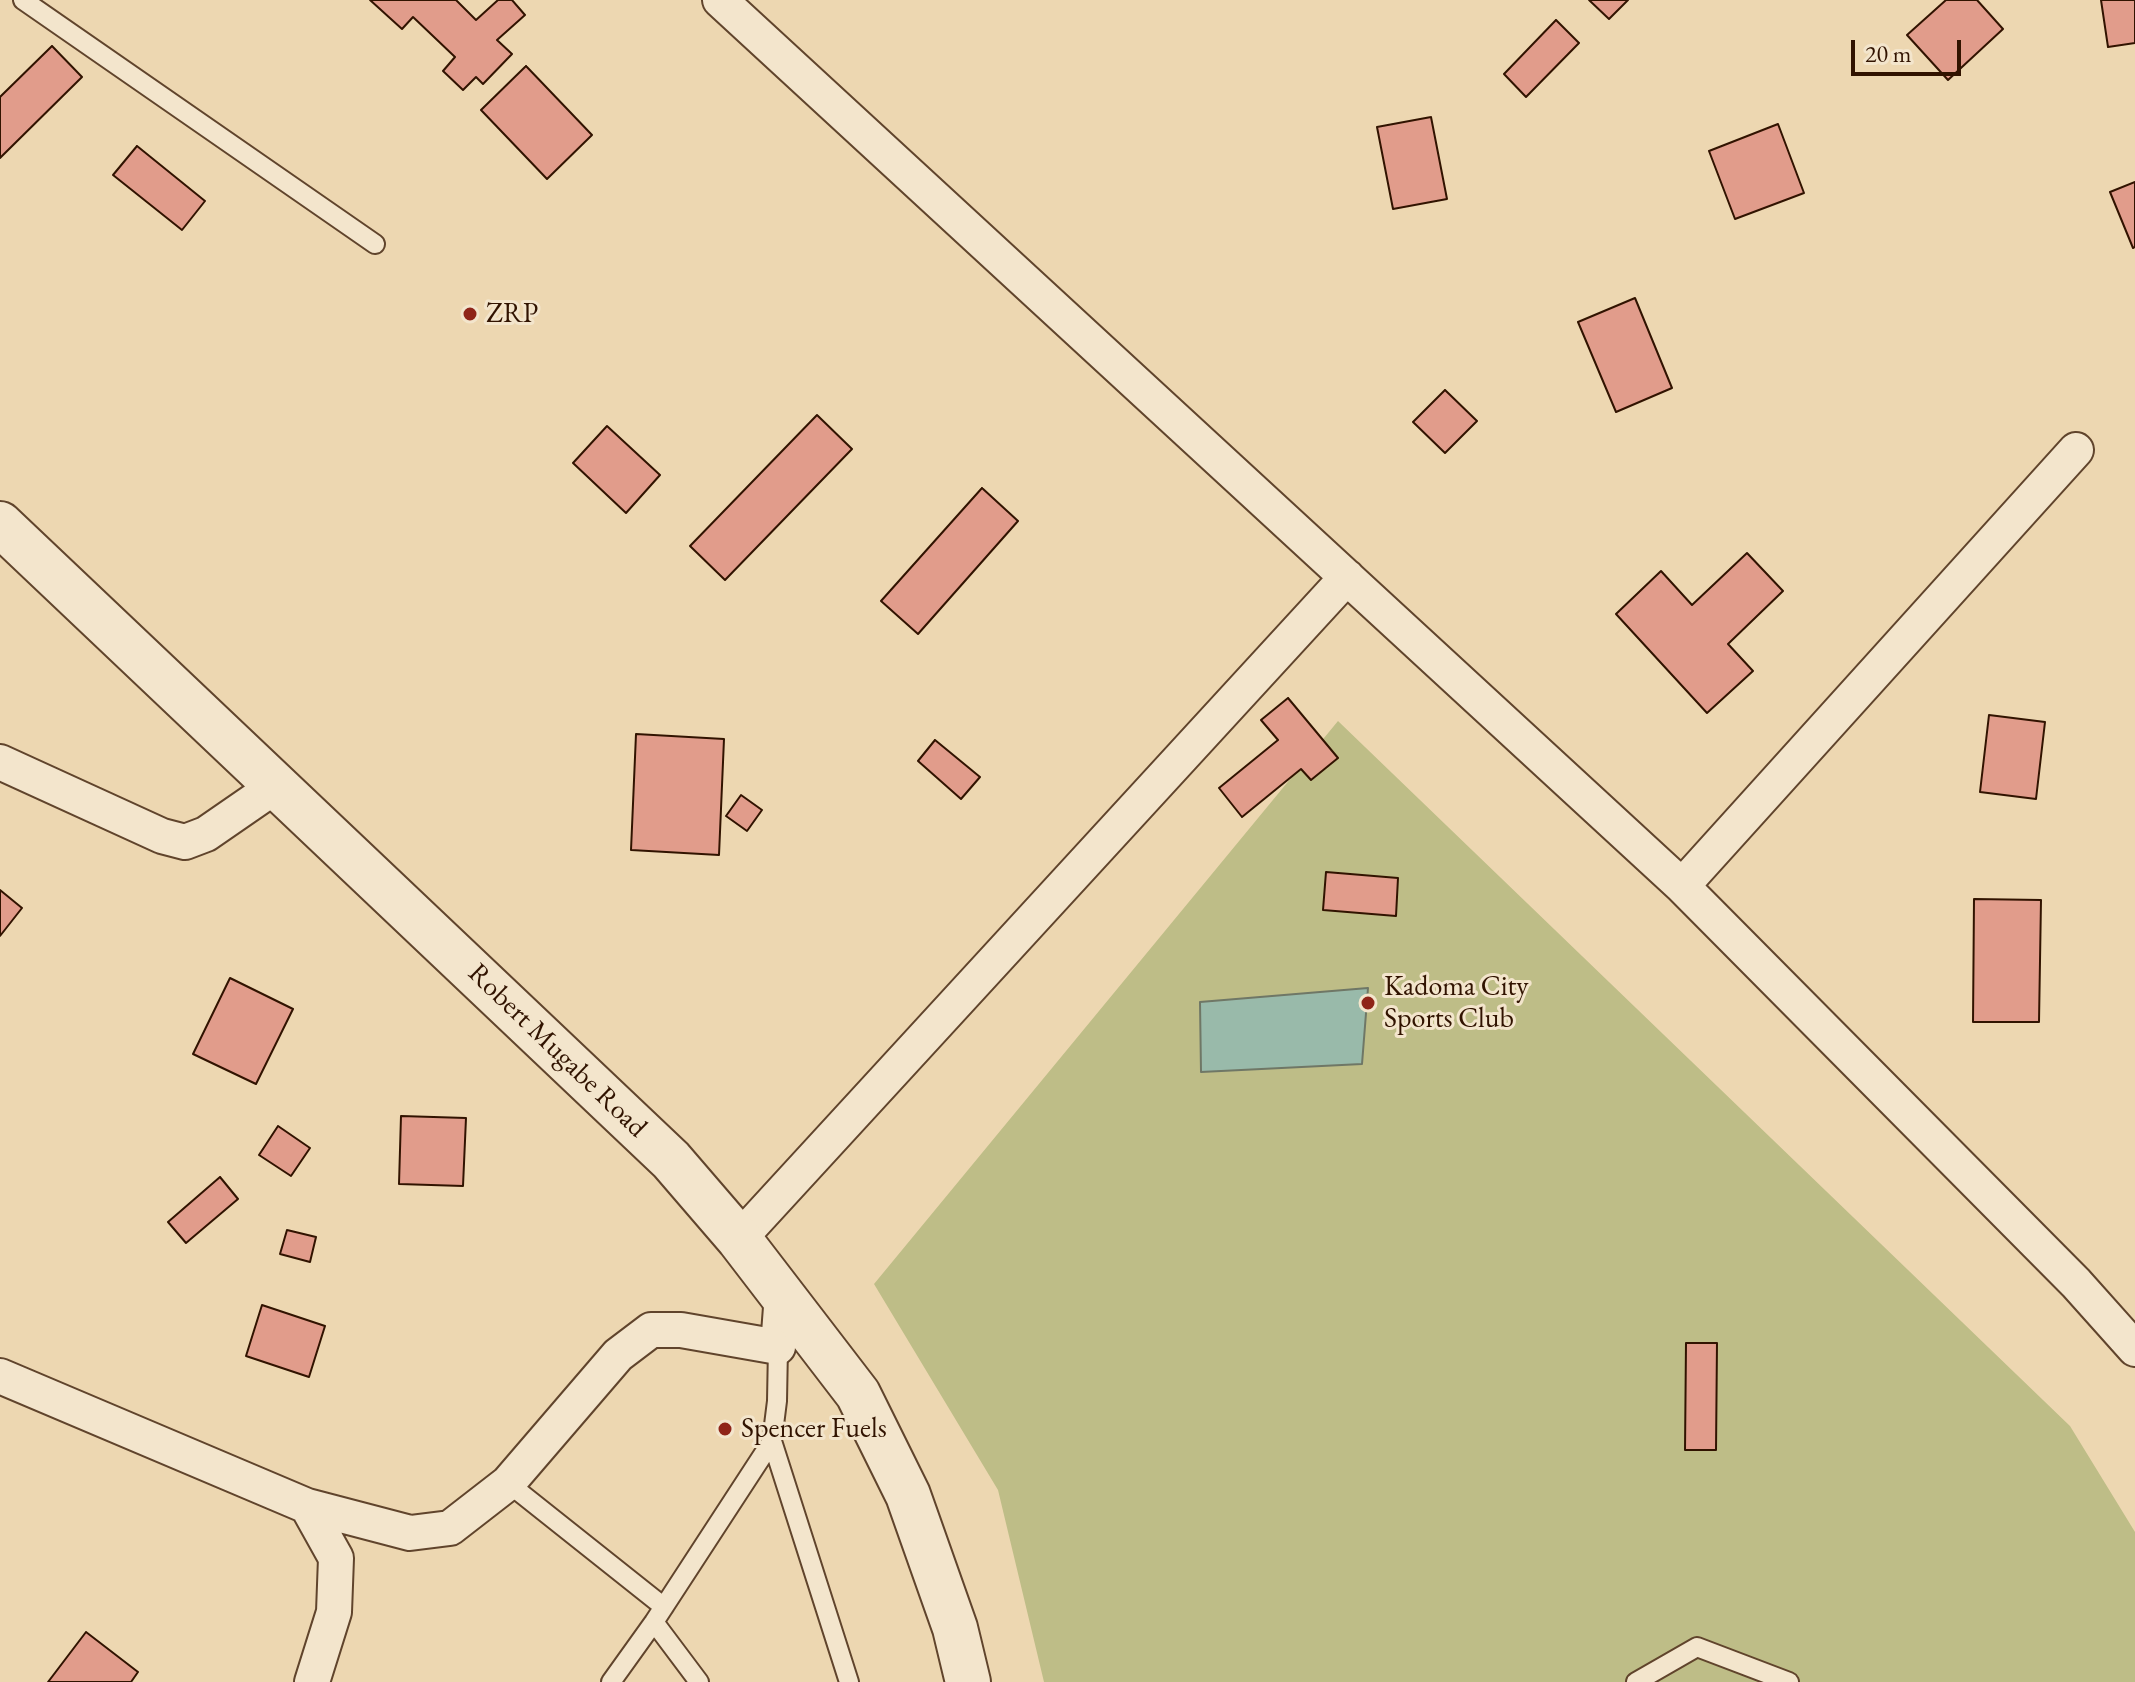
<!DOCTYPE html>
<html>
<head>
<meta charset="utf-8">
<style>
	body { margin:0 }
	#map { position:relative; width:2135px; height:1682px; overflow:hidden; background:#edd7b1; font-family:"EB Garamond",serif }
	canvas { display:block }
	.scale { position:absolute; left:1851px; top:40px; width:110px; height:36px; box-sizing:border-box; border:4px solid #311300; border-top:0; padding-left:10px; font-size:24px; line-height:28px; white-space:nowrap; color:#311300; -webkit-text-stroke:6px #f3e5cc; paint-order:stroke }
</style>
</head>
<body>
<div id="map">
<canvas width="2135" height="1682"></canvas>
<div class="scale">20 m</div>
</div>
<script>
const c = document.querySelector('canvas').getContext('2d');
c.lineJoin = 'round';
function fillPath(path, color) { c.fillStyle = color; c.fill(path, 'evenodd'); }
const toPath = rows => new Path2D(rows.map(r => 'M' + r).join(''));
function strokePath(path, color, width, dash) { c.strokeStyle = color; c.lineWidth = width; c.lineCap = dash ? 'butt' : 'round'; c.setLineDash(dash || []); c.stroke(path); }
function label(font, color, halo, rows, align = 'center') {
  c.font = font + ' "EB Garamond",serif'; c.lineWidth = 6; c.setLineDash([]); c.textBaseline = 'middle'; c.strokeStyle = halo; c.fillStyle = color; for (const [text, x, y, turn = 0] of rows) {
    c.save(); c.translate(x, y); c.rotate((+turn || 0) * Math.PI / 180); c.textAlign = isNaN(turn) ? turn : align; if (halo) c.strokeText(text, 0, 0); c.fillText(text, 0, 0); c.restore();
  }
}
fillPath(toPath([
	[1338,721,2070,1426,2135,1532,2135,1682,1044,1682,998,1490,874,1284]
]), '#bebd87');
const water = toPath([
	[1368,988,1362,1064,1201,1072,1200,1002,1368,988]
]);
fillPath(water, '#99baaa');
strokePath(water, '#6f7766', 2);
const building = toPath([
	[370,0,456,0,476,20,498,0,512,0,525,15,497,40,512,54,483,84,476,77,463,90,443,71,455,57,413,17,402,29,370,0],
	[1589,0,1628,0,1609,19,1589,0],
	[1946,0,1977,0,2003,29,1948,80,1907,35,1946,0],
	[2101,0,2135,0,2135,43,2108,47,2101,0],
	[1556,20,1579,43,1526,97,1504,74,1556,20],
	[52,46,82,77,0,158,0,97,52,46],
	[526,66,592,135,547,179,481,110,526,66],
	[1431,117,1447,199,1393,209,1377,127,1431,117],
	[1778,124,1804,193,1735,219,1709,151,1778,124],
	[137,146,205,201,182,230,113,175,137,146],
	[2135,182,2135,247,2133,248,2110,192,2135,182],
	[1635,298,1672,388,1616,412,1578,322,1635,298],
	[1445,390,1477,421,1445,453,1413,422,1445,390],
	[817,415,852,449,725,580,690,546,817,415],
	[607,426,660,475,626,513,573,463,607,426],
	[982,488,1018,521,918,634,881,601,982,488],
	[1747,553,1783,591,1728,644,1753,671,1707,713,1616,614,1661,571,1692,605,1747,553],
	[1288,698,1338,758,1311,780,1301,769,1242,817,1219,788,1278,740,1261,720,1288,698],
	[1989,715,2045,722,2036,799,1980,792,1989,715],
	[636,734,724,739,719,855,631,850,636,734],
	[935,740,980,777,961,799,918,761,935,740],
	[741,795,762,810,747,831,726,816,741,795],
	[1326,872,1398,878,1396,916,1323,910,1326,872],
	[0,890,22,908,0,936,0,890],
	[1974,899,2041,900,2039,1022,1973,1022,1974,899],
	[230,978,293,1009,256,1084,193,1054,230,978],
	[401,1116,466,1118,463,1186,399,1184,401,1116],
	[278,1126,310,1148,291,1176,259,1155,278,1126],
	[220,1177,238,1199,186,1243,168,1222,220,1177],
	[287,1230,316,1237,310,1262,280,1254,287,1230],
	[262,1305,325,1326,309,1377,246,1356,262,1305],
	[1686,1343,1717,1343,1716,1450,1685,1450,1686,1343],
	[86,1632,138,1672,131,1682,48,1682,86,1632]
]);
fillPath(building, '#e19c8b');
strokePath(building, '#311300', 2);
const service = toPath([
	[23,0,375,244],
	[772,1441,849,1682],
	[508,1483,664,1607],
	[654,1622,699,1682],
	[611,1682,654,1622,772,1441,777,1401,778,1347],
	[1636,1682,1697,1647,1789,1682]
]);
const minor = toPath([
	[720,0,1682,886,2076,1283,2135,1349],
	[0,762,162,836,185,842,206,834,277,785],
	[1682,886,2076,450],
	[739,1239,1347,577],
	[0,1376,307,1506,336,1558,334,1612,312,1682],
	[307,1506,410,1533,450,1528,508,1483,618,1355,651,1330,681,1330,778,1347,782,1294]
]);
const tertiary = toPath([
	[0,524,671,1160,739,1239,858,1394,908,1495,955,1628,968,1682]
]);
strokePath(service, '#60442c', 22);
strokePath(minor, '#60442c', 38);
strokePath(tertiary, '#60442c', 48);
strokePath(service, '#f3e5cc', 18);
strokePath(minor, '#f3e5cc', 34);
strokePath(tertiary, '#f3e5cc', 44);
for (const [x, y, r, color] of [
	[470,314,8,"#8f2418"],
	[1368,1003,8,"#8f2418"],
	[725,1429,8,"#8f2418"]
]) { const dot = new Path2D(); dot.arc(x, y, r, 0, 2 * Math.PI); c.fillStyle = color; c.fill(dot); strokePath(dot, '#f3e5cc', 3); }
label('28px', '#311300', '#f3e5cc', [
	["ZRP",486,314],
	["Kadoma City",1384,987],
	["Sports Club",1384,1019],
	["Spencer Fuels",741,1429]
], 'left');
label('28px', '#311300', '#f3e5cc', [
	["Robert Mugabe Road",557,1051,44]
]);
</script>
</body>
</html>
